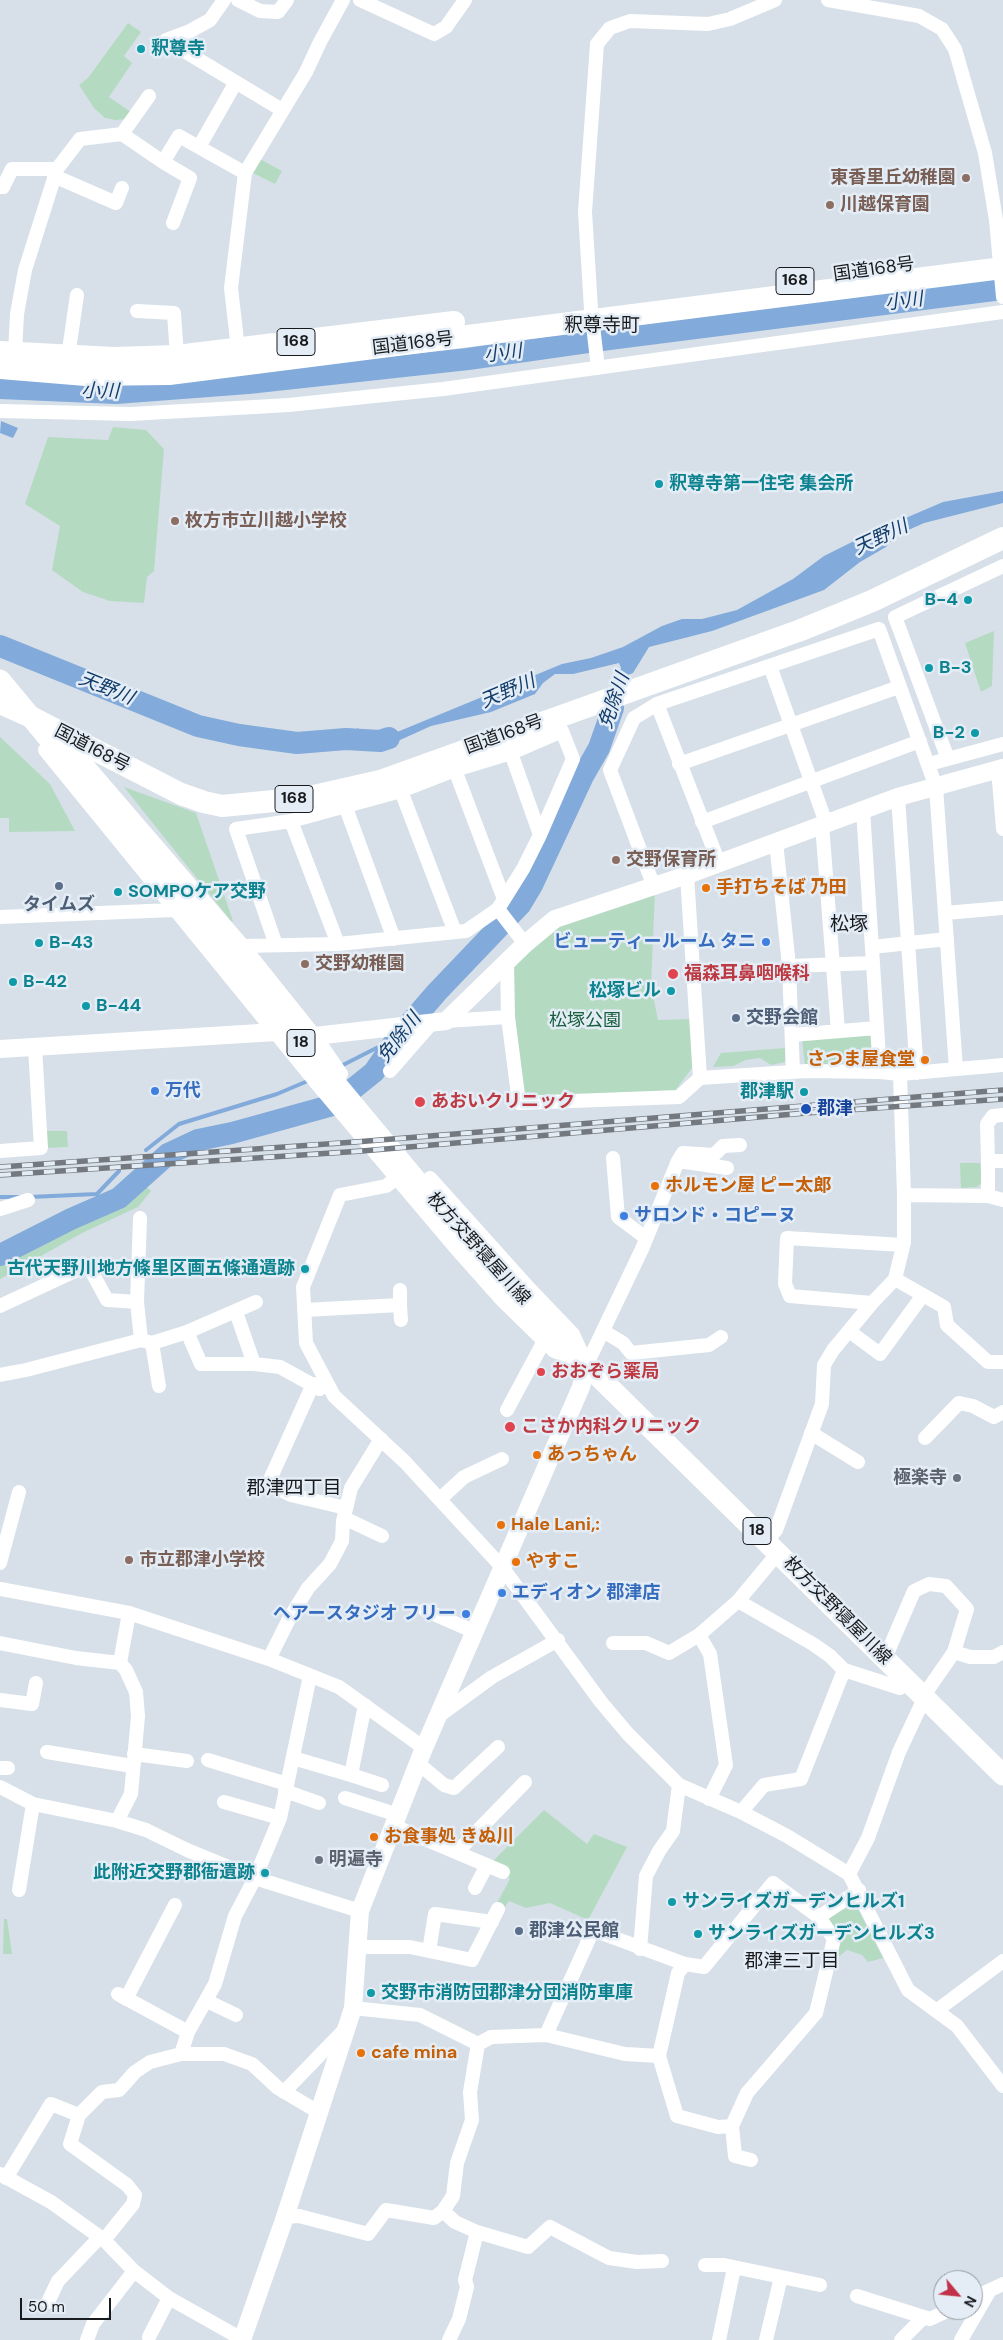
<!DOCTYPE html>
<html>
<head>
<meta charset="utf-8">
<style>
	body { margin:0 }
	#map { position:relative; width:1003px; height:2340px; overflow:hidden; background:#d7e0e8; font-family:"DM Sans",sans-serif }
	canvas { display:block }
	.north { position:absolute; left:933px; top:2270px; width:50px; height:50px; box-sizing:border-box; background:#e4edf6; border:1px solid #9299a0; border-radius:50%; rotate:118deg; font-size:14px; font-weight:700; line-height:20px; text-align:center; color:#181b1e }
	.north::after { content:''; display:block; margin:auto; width:18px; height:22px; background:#c13148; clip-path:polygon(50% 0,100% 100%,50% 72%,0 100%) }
	.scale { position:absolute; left:20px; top:2298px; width:91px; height:22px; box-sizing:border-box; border:2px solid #181b1e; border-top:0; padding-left:6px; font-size:15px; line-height:18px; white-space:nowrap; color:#181b1e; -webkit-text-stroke:4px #e4edf6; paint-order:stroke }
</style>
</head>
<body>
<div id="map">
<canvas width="1003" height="2340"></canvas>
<div class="north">N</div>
<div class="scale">50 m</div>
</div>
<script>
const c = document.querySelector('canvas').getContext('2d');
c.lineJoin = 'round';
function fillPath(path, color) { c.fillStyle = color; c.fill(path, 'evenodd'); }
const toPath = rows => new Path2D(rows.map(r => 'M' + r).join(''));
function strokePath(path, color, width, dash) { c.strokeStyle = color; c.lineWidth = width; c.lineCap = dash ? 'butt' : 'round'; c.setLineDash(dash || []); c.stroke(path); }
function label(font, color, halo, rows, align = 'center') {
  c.font = font + ' "DM Sans","Noto Sans JP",sans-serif'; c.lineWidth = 5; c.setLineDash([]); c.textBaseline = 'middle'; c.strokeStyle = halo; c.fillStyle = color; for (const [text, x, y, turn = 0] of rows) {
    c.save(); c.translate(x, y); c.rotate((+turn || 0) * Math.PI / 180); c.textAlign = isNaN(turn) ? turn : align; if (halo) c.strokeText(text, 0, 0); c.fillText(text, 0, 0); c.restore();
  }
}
fillPath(toPath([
	[128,23,141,32,124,56,132,63,109,97,131,112,126,119,116,120,105,118,94,108,79,85,88,78],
	[260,159,282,171,275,184,253,173],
	[113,427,146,430,164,449,154,571,147,577,144,603,110,601,83,592,52,570,60,526,25,504,48,437,108,440],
	[994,631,992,686,981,692,965,643],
	[0,737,50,784,75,831,9,832,9,818,0,818],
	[124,787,196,813,233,921,231,921],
	[655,892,651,986,658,1020,691,1019,692,1068,674,1092,521,1097,511,965,563,921],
	[872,1034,874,1062,805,1066,802,1039],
	[785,1048,785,1062,771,1065,760,1058,746,1060,733,1066,713,1067,721,1053],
	[46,1131,67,1131,68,1147,46,1148],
	[960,1163,980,1163,982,1182,977,1187,961,1188],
	[140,1181,151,1191,138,1207,82,1233,0,1279,0,1258,119,1200],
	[544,1810,587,1844,594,1834,627,1847,588,1920,550,1903,526,1908,509,1901,505,1907,497,1903,510,1879,492,1862],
	[855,1903,883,1958,868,1962,862,1955,847,1950,832,1962,828,1918],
	[4,1919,7,1919,12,1954,3,1954]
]), '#b5dac2');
fillPath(toPath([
	[1,421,18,428,13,438,0,433],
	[1003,491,1003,503,924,523,895,536,886,547,860,562,824,590,712,631,649,647,633,673,628,675,617,713,610,729,601,740,621,668,619,663,573,674,555,674,543,683,535,694,491,712,431,726,389,745,362,747,357,728,371,735,385,737,562,664,591,658,623,647,662,626,682,619,702,619,737,610,793,579,824,556,866,535,943,502]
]), '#82aada');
strokePath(toPath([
	[339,1067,398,1037],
	[146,1150,179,1124,277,1094,310,1080],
	[0,1197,20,1197],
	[30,1197,97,1194,119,1171]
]), '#82aada', 4);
strokePath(toPath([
	[0,388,116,393,248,383,468,359,609,339,1003,289],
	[0,646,198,726,239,735,297,743,346,739,380,741,389,738],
	[0,1255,71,1219,119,1198,168,1154,198,1140,232,1133,333,1105,374,1072,398,1037,437,992,520,905,532,885,583,776,599,748,613,708]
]), '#82aada', 22);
strokePath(toPath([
	[238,0,260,11,278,12,287,0],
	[360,0,434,34,446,27,465,0],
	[828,0,919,16,942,29,955,49,985,153,996,220,1003,297],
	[166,40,282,110],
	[163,44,166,40,190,31,210,20,224,0],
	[122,134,163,162,179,136,245,173],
	[199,147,236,82],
	[163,162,190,178,173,223],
	[54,176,116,203,122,188],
	[0,187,3,187,12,169,57,169],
	[137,311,174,313,177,356],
	[238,349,231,288,245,173,306,72,320,42,343,0],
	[15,353,17,314,25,270,57,169,80,139,122,134,149,96],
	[68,357,77,295],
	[598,368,591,309,585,212,597,44,610,28,630,21,708,24,730,19,775,0],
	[0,411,131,414,289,405,365,397,443,389,1003,312],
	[770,666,826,823],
	[657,704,719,863],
	[61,741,78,754,243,946,315,1036,341,1074,326,1083],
	[45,750,318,1085,454,1246,502,1300,554,1351,576,1359],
	[511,753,540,835],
	[948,759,895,617,1003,566],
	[679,764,899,687],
	[929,764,1003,744],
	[998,769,1003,829],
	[455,770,504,899],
	[401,791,455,932],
	[898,797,917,1073],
	[346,808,394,939],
	[863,810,880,1072],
	[291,821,338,944],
	[702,822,920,741],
	[822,824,838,1031],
	[776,842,789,966,793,1072],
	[687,875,700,1078],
	[654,887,610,770,634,718,657,704,879,629,936,787,956,1069],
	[498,909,525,944],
	[945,913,1003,908],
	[0,917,174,910],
	[243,946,338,944,466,931,498,909,523,869,540,835,573,759,562,731,511,753,455,770,401,791,291,821,236,829,276,945],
	[872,947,947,939],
	[507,962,508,1017,519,1103,679,1097,700,1078,807,1071,880,1072,900,1074,1003,1065],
	[789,966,873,963],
	[446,1021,508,1017],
	[792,1035,877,1028],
	[390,1071,432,1023],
	[0,1151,41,1148,35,1047],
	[613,1158,618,1217,646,1238],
	[678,1161,727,1168],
	[988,1161,987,1124,993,1116,1003,1115],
	[397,1178,386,1186,340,1195,303,1287,306,1343,334,1396,405,1462,502,1567,601,1702,628,1734,679,1785,741,1812,787,1836,849,1874,908,1990,957,2026,1003,2086],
	[430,1178,527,1286,573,1334,582,1354],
	[904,1195,988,1196,988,1161,1003,1161],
	[988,1196,1003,1200],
	[0,1209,28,1200],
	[138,1267,159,1268],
	[895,1279,944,1307,947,1325,988,1362,1003,1362],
	[137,1302,140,1218],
	[872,1303,790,1296,785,1284,787,1238,903,1245],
	[400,1305,401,1320],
	[0,1306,88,1265,107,1300,137,1302,141,1340],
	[304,1310,400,1305,400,1290],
	[236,1312,254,1364],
	[603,1331,623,1343,631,1353,709,1345,721,1337],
	[849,1331,880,1354,923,1295],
	[187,1332,201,1364,254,1364,280,1367,320,1389],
	[152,1343,159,1386],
	[587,1364,642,1249,678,1161,683,1153,714,1155,723,1146,740,1145],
	[0,1375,26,1370,141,1340,152,1343,187,1332,256,1302],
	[313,1384,268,1484,291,1495,346,1508],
	[507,1410,544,1341],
	[811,1433,858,1462],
	[925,1438,959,1403,973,1406,994,1417,1003,1412],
	[440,1499,464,1477,502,1459],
	[344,1518,382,1536],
	[767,1540,776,1530,822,1404,824,1365,833,1350,872,1303,895,1279,904,1242,904,1195,900,1074],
	[0,1563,19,1492],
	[0,1589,129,1613,269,1659,339,1687,424,1748],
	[738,1601,813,1644,830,1656,844,1670],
	[425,1610,475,1632],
	[699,1635,710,1654,726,1765,709,1799],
	[0,1643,76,1658,120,1663],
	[613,1643,646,1643,669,1653,699,1635,738,1601,778,1553],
	[883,1656,889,1649,914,1591,929,1584,946,1586,967,1609,954,1652],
	[269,1659,289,1619,308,1588,330,1564,342,1541,343,1521,351,1488,381,1439],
	[0,1700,32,1704,36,1683],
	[440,1715,492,1677,558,1640],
	[47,1752,132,1766],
	[134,1754,187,1761],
	[293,1758,351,1775,365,1705],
	[208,1760,287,1784],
	[419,1764,444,1785,454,1788,498,1747],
	[0,1768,8,1768],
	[351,1775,382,1785],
	[0,1787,33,1804,117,1821,131,1794,138,1716,136,1692,126,1670,120,1663,129,1613],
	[285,1791,319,1803],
	[345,1798,398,1815],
	[224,1802,280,1818],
	[741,1812,764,1785,801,1779,844,1670,900,1688,908,1681],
	[117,1821,146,1830,187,1850,255,1878,360,1911],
	[394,1826,503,1872],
	[457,1852,525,1782],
	[849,1874,868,1838,899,1752,929,1688,954,1652,970,1657,994,1657,1003,1652],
	[475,1888,487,1865],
	[19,1890,33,1804],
	[357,1947,410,1947,472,1960,498,1909],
	[640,1949,646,1876,659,1851,673,1831,679,1785],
	[429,1951,435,1914,492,1922],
	[118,1994,188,2032],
	[126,1999,175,1905],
	[207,2001,236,2015],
	[353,2008,420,2015,478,2044,491,2037,546,2035,625,2054,659,2056,677,2116,718,2127,732,2126,747,2093,816,2013,834,1939,819,1917,859,1890],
	[936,2011,1003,1961],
	[546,2035,593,1930,685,1964],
	[181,2054,224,2054,252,2064,278,2088,320,2113],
	[659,2056,678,1973,685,1964,704,1967,773,1883,819,1917],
	[284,2092,345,2029],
	[79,2115,70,2144,127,2185,135,2195,133,2204,104,2240],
	[732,2126,735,2156,751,2160],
	[0,2174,51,2202,104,2240,134,2271,169,2298,242,2339],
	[6,2178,51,2104,79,2115,102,2092,119,2090,135,2072,150,2062,181,2054,188,2032,215,1984,235,1916,255,1878,280,1818,310,1676],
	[443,2211,455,2222,477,2232,465,2280,467,2287,459,2319,449,2340],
	[285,2217,299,2216,368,2234,386,2210,434,2218,443,2211,453,2196,457,2163,472,2120,470,2092,478,2044],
	[477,2232,528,2247,550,2227,609,2258,637,2262,662,2261],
	[705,2265,724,2265,820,2285],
	[857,2296,930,2319,949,2310],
	[973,2298,1003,2284],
	[48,2302,58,2281,100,2237],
	[149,2337,169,2298],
	[87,2340,93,2324,134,2271],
	[719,2340,734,2268],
	[766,2340,781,2277],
	[901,2340,923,2318],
	[961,2340,990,2290]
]), '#fff', 14);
strokePath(toPath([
	[0,1049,276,1032,315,1036,446,1021,525,944,555,919,687,875,898,797,1003,768],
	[242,2340,285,2217,353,2008,360,1911,424,1748,581,1387,587,1364]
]), '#fff', 18);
strokePath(toPath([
	[0,680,480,1257,600,1378,1003,1775]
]), '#fff', 21);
strokePath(toPath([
	[0,352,113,358,177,356,454,322],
	[0,368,86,375,169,374,1003,268],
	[0,703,29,716,181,794,204,802,222,806,305,798,380,781,801,630,872,601,1003,538]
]), '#fff', 22);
const rail = toPath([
	[0,1167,355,1142,1003,1090],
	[0,1175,362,1151,806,1113,1003,1099]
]);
strokePath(rail, '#74797f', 5.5);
strokePath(rail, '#e4edf6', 4, [11]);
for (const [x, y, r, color] of [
	[141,49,5,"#0f9aa8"],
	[966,178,5,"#8d6e63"],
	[830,205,5,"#8d6e63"],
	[659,484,5,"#0f9aa8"],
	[175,521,5,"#8d6e63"],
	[968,600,5,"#0f9aa8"],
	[929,668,5,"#0f9aa8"],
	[975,733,5,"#0f9aa8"],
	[616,860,5,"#8d6e63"],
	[59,886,5,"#5c6f8a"],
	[706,888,5,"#e8710a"],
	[118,892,5,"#0f9aa8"],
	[766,942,5,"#3f7fe0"],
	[39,943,5,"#0f9aa8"],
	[305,964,5,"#8d6e63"],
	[673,974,6,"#e0444e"],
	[13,982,5,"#0f9aa8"],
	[671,991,5,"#0f9aa8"],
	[86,1006,5,"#0f9aa8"],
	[736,1018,5,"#5c6f8a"],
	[925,1060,5,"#e8710a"],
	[155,1091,5,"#3f7fe0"],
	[804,1092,5,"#0f9aa8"],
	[420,1102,6,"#e0444e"],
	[806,1109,6,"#1a4fb4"],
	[655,1186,5,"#e8710a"],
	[624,1216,5,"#3f7fe0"],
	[305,1269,5,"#0f9aa8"],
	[541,1372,5,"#e0444e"],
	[510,1427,6,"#e0444e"],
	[537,1455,5,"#e8710a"],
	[957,1478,5,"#6b7280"],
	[501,1525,5,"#e8710a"],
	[129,1560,5,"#8d6e63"],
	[516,1562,5,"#e8710a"],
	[502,1593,5,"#3f7fe0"],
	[466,1614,5,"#3f7fe0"],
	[374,1837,5,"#e8710a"],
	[319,1860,5,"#6b7280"],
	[265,1873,5,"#0f9aa8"],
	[672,1902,5,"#0f9aa8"],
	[519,1931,5,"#5c6f8a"],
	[698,1934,5,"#0f9aa8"],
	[371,1993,5,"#0f9aa8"],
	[361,2053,5,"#e8710a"]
]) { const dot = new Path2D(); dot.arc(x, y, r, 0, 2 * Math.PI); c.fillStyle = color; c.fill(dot); strokePath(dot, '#e4edf6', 2); }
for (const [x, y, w] of [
	[795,281,38],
	[296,342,38],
	[294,799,38],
	[301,1043,28],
	[757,1531,28]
]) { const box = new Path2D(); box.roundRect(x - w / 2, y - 13.5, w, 27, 4); c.fillStyle = '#e4edf6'; c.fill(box); strokePath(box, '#181b1e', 1); }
label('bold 16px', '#181b1e', null, [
	["168",795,281],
	["168",296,342],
	["168",294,799],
	["18",301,1043],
	["18",757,1531]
]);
label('bold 18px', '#0d838f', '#e4edf6', [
	["釈尊寺",151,49],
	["釈尊寺第一住宅 集会所",669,484],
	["B-4",958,600,"right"],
	["B-3",939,668],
	["B-2",965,733,"right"],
	["SOMPOケア交野",128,892],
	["B-43",49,943],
	["B-42",23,982],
	["松塚ビル",661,991,"right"],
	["B-44",96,1006],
	["郡津駅",794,1092,"right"],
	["古代天野川地方條里区画五條通遺跡",295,1269,"right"],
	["此附近交野郡衙遺跡",255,1873,"right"],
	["サンライズガーデンヒルズ1",682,1902],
	["サンライズガーデンヒルズ3",708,1934],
	["交野市消防団郡津分団消防車庫",381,1993]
], 'left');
label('bold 18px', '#785e54', '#e4edf6', [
	["東香里丘幼稚園",956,178,"right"],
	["川越保育園",840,205],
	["枚方市立川越小学校",185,521],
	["交野保育所",626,860],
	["交野幼稚園",315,964],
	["市立郡津小学校",139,1560]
], 'left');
label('18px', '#181b1e', '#e4edf6', [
	["国道168号",874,270,-8],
	["国道168号",413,344,-7],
	["国道168号",504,735,-20],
	["国道168号",92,749,27],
	["枚方交野寝屋川線",478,1249,48],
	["枚方交野寝屋川線",837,1611,45]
]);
label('bold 18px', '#c56008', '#e4edf6', [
	["手打ちそば 乃田",716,888],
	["さつま屋食堂",915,1060,"right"],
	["ホルモン屋 ピー太郎",665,1186],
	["あっちゃん",547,1455],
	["Hale Lani,:",511,1525],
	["やすこ",526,1562],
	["お食事処 きぬ川",384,1837],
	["cafe mina",371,2053]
], 'left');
label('bold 18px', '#4e5e75', '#e4edf6', [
	["タイムズ",59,905,"center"],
	["交野会館",746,1018],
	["郡津公民館",529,1931]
], 'left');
label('bold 18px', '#366cbe', '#e4edf6', [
	["ビューティールーム タニ",756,942,"right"],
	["万代",165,1091],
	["サロンド・コピーヌ",634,1216],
	["エディオン 郡津店",512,1593],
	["ヘアースタジオ フリー",456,1614,"right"]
], 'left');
label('bold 18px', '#be3a42', '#e4edf6', [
	["福森耳鼻咽喉科",684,974],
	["あおいクリニック",431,1102],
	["おおぞら薬局",551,1372],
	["こさか内科クリニック",521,1427]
], 'left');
label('18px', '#175e3b', '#e4edf6', [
	["松塚公園",585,1021]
]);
label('bold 18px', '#164399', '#e4edf6', [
	["郡津",817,1109]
], 'left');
label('bold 18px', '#5b616d', '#e4edf6', [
	["極楽寺",947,1478],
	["明遍寺",329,1860,"left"]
], 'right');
label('italic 19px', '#123c69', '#e4edf6', [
	["小川",904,302,-7],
	["小川",503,354,-7],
	["小川",100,392,1],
	["天野川",881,538,-25],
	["天野川",106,689,22],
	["天野川",508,692,-23],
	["免除川",615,701,-71],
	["免除川",400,1038,-52]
]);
label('19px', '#181b1e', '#e4edf6', [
	["釈尊寺町",602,326],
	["松塚",849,925],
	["郡津四丁目",294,1489],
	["郡津三丁目",792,1962]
]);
</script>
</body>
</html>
